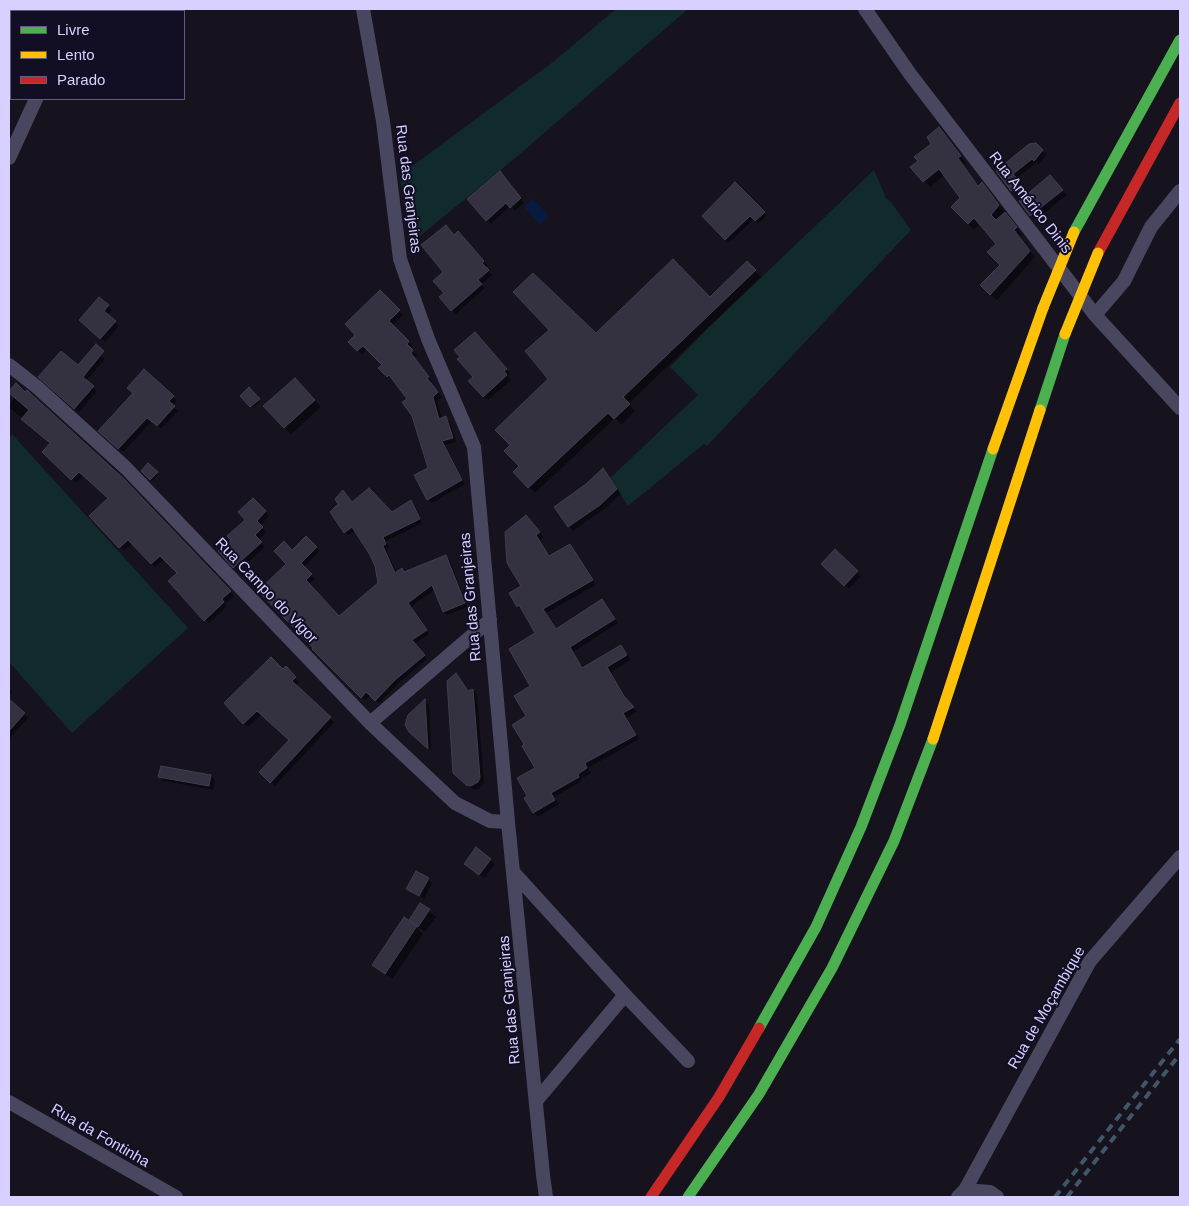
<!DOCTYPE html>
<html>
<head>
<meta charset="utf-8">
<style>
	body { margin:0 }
	#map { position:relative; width:1189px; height:1206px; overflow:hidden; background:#16131f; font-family:Helvetica,sans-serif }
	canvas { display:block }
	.frame { position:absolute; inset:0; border:10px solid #d8d1ff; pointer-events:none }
	.legend { position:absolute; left:10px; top:10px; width:175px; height:90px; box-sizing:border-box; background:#120e24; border:1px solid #615c7c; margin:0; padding:6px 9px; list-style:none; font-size:15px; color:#d8d1ff }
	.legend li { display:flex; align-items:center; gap:10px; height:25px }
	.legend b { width:25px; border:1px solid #615c7c }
</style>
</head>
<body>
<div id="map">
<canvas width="1189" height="1206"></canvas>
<div class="frame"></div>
<ul class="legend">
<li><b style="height:6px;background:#4caf50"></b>Livre</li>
<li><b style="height:6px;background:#ffc107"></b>Lento</li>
<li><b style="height:6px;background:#c62828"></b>Parado</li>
</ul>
</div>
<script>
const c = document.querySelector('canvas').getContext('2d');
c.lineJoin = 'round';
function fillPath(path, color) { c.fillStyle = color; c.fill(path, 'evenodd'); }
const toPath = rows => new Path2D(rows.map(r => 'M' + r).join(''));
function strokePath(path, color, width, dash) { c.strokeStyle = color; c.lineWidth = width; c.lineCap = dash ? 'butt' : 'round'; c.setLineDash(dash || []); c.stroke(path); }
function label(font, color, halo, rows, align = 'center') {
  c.font = font + ' Helvetica,sans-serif'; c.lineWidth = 4; c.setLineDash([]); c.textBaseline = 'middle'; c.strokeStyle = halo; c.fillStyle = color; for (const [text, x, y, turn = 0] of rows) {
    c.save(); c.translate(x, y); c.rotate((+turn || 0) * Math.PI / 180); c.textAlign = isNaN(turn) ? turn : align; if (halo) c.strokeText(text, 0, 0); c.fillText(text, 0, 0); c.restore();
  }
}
fillPath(toPath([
	[616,9,688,9,514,159,409,245,400,175,553,62],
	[874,170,886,198,891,202,911,230,707,446,704,444,628,506,610,478,698,395,670,367,707,329],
	[12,434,188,628,72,733,9,662,9,438]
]), '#112a2c');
fillPath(toPath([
	[533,198,549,216,540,225,524,207]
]), '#091a3f');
fillPath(toPath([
	[944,134,966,163,964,165,979,186,982,184,988,190,1005,212,1004,213,1022,234,1019,236,1035,257,997,300,987,291,1001,265,998,244,980,224,974,230,953,207,962,198,944,175,930,187,912,167],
	[1040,148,1046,155,1039,164,1037,162,1016,179,1022,185,1015,193,997,171],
	[504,177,524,203,515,211,510,206,491,224,469,199],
	[1054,180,1067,195,1035,220,1020,201],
	[735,184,767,216,759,223,754,219,729,243,703,216],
	[462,237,488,266,485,268,492,275,481,285,485,288,456,314,452,310,445,293,444,272],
	[747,262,761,277,628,404,635,411,621,425,615,418,535,493,515,472,710,299],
	[380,292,403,315,392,326,412,346,410,349,417,355,414,358,432,381,431,383,442,397,437,401,442,419,446,418,450,422,456,442,445,445,465,484,432,503,428,499,429,469,409,399,393,379,392,380,380,368,383,365,367,349,362,355,350,342,357,335],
	[108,306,112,310,107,315,119,326,105,342,85,324],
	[479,338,510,374,507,376,511,380,488,400,484,396,474,377,462,357],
	[93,349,105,359,86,381,97,391,79,412,40,377,78,367],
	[144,371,177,401,172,406,178,411,161,429,152,421,123,452,100,431,134,393],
	[301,386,321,407,291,434,284,427],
	[249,389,260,402,253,408,241,396],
	[9,392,224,585,234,596,225,604,227,606,209,623,170,581,178,573,165,559,155,567,133,543,124,551,91,516,109,498,84,475,76,483,44,452,51,444,9,407,14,397],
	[148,465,158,475,152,481,143,471],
	[607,474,621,494,604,509,573,531,555,507],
	[253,499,269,516,260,526,266,532,258,540,265,547,238,571,220,551,232,540,247,520],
	[411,502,414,505,422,523,386,541,389,548,386,549,397,574,402,570,405,573,446,557,450,560,467,607,447,615,444,611,435,589,411,607,429,634,414,644,427,659,399,683,379,703,371,695,365,700,313,649,287,564,292,551,306,537,320,551,304,567,315,579,308,585,339,618,379,583,376,565,355,531,348,535,345,532,353,504,392,513],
	[530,521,543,537,540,540,550,557,570,545,596,585,546,613,557,630,602,601,618,623,573,652,583,669,621,647,625,651,631,660,611,672,628,701,637,712,627,718,639,739,588,768,591,773,581,779,582,781,554,797,559,804,538,817,534,812,529,797,537,768,526,745,537,634,518,606,523,586],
	[835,551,861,576,849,589,823,564],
	[283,671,290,672,299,682,295,686,334,722,275,786,261,772,291,740,262,714,248,727,225,703],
	[456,675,469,692,473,690,477,694,484,783,479,789,472,789,455,772],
	[9,689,12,692,9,696],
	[9,700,28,718,9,739],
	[425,701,429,705,431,751,410,732,409,716],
	[211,776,215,780,213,790,164,781,160,777],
	[490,860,495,864,484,878,470,868],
	[428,879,432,883,424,899,408,888],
	[420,904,436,917,425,932,419,928,418,929,423,934,392,979,373,965,416,925]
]), '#0007');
const building = toPath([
	[939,127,961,156,958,158,978,186,982,182,999,205,991,215,996,220,1005,212,1017,227,1014,230,1030,251,990,295,980,285,1000,265,987,252,996,244,974,218,968,224,951,207,960,198,939,169,923,182,910,167,918,161,914,157,931,144,927,137,939,127],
	[1036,143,1043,150,1034,161,1032,159,1013,174,1019,181,1011,191,996,171,1029,144,1036,143],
	[500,171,521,198,510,208,506,203,486,221,467,199,500,171],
	[1050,175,1063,190,1030,216,1019,201,1050,175],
	[735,182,765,212,755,221,750,216,725,240,702,216,735,182],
	[446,225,454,235,458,231,484,261,482,263,489,270,478,280,482,284,451,311,439,297,444,293,433,281,443,272,421,245,446,225],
	[673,259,710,297,747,261,756,270,623,397,630,404,614,419,608,413,528,488,513,472,519,466,504,451,510,445,495,430,548,379,525,351,549,330,513,292,533,273,596,333,673,259],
	[380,290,400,310,389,321,409,341,407,344,413,350,411,353,429,377,427,378,438,392,433,397,439,419,446,416,453,438,442,441,462,480,427,500,414,475,428,468,412,416,402,402,407,399,389,375,387,377,378,368,382,365,363,346,357,351,348,342,355,335,345,324,380,290],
	[99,297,109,305,104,311,116,321,100,339,79,320,99,297],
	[475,332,507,369,504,371,507,375,483,397,468,381,473,377,457,359,460,357,454,350,475,332],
	[96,344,104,351,83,377,94,386,74,409,38,377,61,351,78,365,96,344],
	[144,369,174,396,169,401,175,406,157,426,147,418,118,449,98,431,133,393,127,388,144,369],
	[295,378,315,400,284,428,263,406,295,378],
	[16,383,25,392,27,390,31,394,124,479,231,591,222,599,224,602,204,621,168,581,177,573,160,556,151,564,128,540,119,548,89,516,108,498,79,472,71,480,42,452,50,443,21,419,29,410,9,393,9,391,16,383],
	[249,387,260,399,250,407,240,396,249,387],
	[148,463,158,472,150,480,141,471,148,463],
	[603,468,617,489,600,505,568,527,554,507,586,484,603,468],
	[369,488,392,512,411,500,420,519,383,537,386,544,383,546,395,573,402,568,404,572,446,555,465,603,443,612,432,585,408,603,427,630,412,640,425,655,395,680,375,701,366,692,361,698,312,649,313,648,258,591,286,564,274,551,284,541,292,550,306,536,317,547,301,563,312,574,306,580,339,616,378,583,375,566,370,555,352,527,344,533,330,512,338,504,335,499,343,490,352,502,369,488],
	[253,498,266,511,257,521,263,527,255,535,262,542,233,568,218,551,231,540,227,536,245,520,238,512,253,498],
	[526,515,540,532,536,535,549,556,570,544,593,580,543,609,556,629,602,599,615,619,570,647,582,668,621,645,627,655,607,667,624,696,634,707,623,713,636,735,585,763,587,768,578,774,579,777,551,793,555,800,533,813,524,798,527,796,517,778,535,768,522,746,524,744,512,725,526,716,514,696,530,686,509,649,535,633,519,605,517,607,509,593,521,586,507,563,505,532,526,515],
	[835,549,858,571,844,586,821,564,835,549],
	[271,657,283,669,286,666,296,677,292,681,331,717,270,783,259,772,289,740,257,711,243,724,224,703,271,657],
	[456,673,468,691,473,689,480,778,478,782,471,786,466,785,453,773,447,681,456,673],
	[9,699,25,713,9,731,9,699],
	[425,699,428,749,409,732,405,725,408,715,425,699],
	[161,766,211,775,209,786,158,777,161,766],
	[476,847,491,859,479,875,464,864,476,847],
	[416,871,429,878,419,896,406,889,416,871],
	[420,903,430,909,418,927,409,920,420,903],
	[404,917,417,926,385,974,372,965,404,917]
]);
fillPath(building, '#343141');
strokePath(building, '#433c53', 1);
strokePath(toPath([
	[363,9,383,121,400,259,428,339,474,447,508,822,543,1175,546,1197],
	[865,9,910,74,1095,315,1180,408],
	[79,11,80,9],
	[9,158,36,99],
	[1095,315,1124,281,1151,227,1180,191],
	[9,365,37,387,126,468,370,723,455,803,490,821,508,822],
	[370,723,490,620],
	[514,873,625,995,536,1101],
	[625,995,688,1061],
	[9,1102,176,1197],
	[965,1190,1090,961,1180,857],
	[958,1197,965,1190,990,1192,997,1197]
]), '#494760', 14);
strokePath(toPath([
	[1074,232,1180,40],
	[1040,410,1065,334],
	[759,1028,816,927,861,827,900,725,993,449],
	[688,1197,759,1094,832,968,894,841,933,739]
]), '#4caf50', 11);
strokePath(toPath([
	[993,449,1043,308],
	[933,739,1040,410]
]), '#ffc107', 11);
strokePath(toPath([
	[1098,253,1180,103],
	[651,1197,719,1097,759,1028]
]), '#c62828', 11);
strokePath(toPath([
	[1055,1197,1180,1039],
	[1067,1197,1180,1054]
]), '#42566a', 4, [8, 6]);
strokePath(toPath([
	[1043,308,1074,232],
	[1065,334,1098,253]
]), '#ffc107', 11);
label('15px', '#d8d1ff', '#120e24', [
	["Rua das Granjeiras",408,189,83],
	["Rua Américo Dinis",1030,203,52],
	["Rua Campo do Vigor",266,591,46],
	["Rua das Granjeiras",471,597,-95],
	["Rua das Granjeiras",510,1000,-95],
	["Rua de Moçambique",1047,1008,-60],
	["Rua da Fontinha",100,1136,30]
]);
</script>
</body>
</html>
